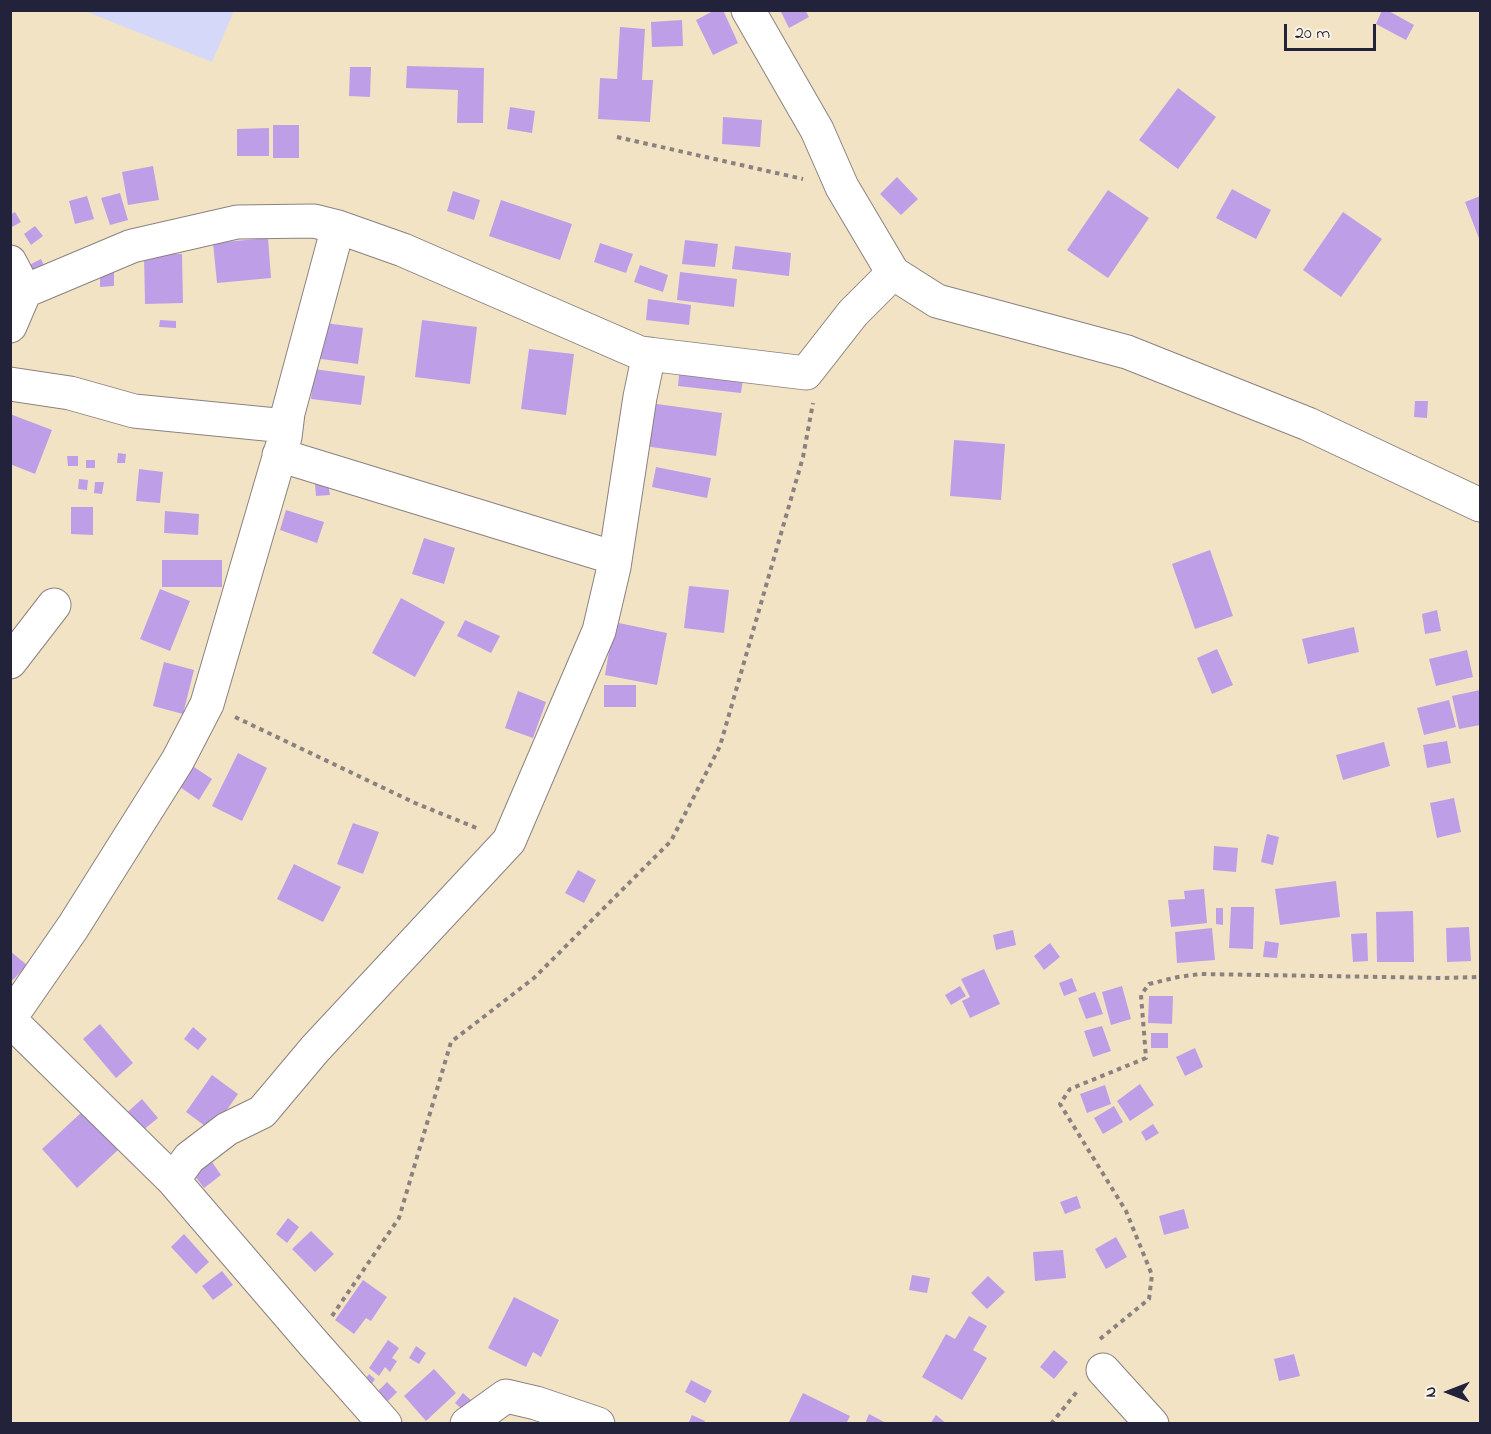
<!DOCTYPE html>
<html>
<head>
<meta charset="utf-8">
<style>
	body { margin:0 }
	#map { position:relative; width:1491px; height:1434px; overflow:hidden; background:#f2e3c5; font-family:"Indie Flower",sans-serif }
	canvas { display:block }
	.frame { position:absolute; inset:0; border:12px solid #22223b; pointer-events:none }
	.north { position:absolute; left:1419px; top:1362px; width:60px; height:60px; -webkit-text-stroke:4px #fcf5e5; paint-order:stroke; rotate:270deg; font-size:16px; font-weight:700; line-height:24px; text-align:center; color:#22223b }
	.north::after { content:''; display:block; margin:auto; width:21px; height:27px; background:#22223b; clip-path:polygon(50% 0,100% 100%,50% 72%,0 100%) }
	.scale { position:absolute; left:1284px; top:24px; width:92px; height:27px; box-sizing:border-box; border:3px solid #22223b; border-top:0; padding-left:8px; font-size:18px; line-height:21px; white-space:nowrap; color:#22223b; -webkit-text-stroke:4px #fcf5e5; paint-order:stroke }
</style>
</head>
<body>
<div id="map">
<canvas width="1491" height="1434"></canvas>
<div class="frame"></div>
<div class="north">N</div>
<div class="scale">20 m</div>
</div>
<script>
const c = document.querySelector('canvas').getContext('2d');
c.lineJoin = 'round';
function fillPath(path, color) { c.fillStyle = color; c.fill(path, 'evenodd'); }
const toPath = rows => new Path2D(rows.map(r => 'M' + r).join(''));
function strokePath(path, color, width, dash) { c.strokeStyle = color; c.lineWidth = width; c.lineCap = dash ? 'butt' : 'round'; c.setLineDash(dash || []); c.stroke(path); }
fillPath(toPath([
	[85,11,234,10,234,11,212,62]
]), '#d5d8f9');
fillPath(toPath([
	[715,10,723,10,738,43,713,55,696,20],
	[780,10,805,10,809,17,789,28],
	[1382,10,1387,10,1414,25,1406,40,1376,24],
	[682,20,683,46,652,47,651,22],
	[620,27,645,29,642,80,653,80,650,122,598,119,600,78,617,79],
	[407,66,484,68,483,123,457,123,458,90,406,88],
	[350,67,371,67,370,97,349,96],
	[1178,88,1216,117,1178,169,1139,140],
	[510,107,535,111,532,133,507,129],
	[723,117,762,120,760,147,722,144],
	[273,125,299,125,299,158,273,158],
	[269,128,269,156,237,156,237,129],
	[153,166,159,200,128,205,122,172],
	[897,177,918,199,901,215,880,194],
	[1232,189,1271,210,1256,239,1216,218],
	[1108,190,1149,218,1108,278,1067,250],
	[453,191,480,200,474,220,447,211],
	[120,193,128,220,110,225,101,198],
	[87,196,94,219,75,224,69,201],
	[1480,196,1480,241,1465,202],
	[501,200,572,224,560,260,489,236],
	[15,212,21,222,10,228,10,215],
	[1343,212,1382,239,1341,297,1303,270],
	[35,226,43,236,31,245,24,234],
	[268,238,271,278,217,283,213,243],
	[685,240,718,244,715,267,682,264],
	[600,243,633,254,626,273,594,262],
	[735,246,791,253,789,276,732,269],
	[144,254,182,254,183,303,145,304],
	[41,259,47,272,32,278,27,266],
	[640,265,668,275,663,292,634,282],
	[100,272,114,272,114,286,100,287],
	[680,272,737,279,734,307,677,300],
	[648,299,691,305,689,325,646,320],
	[160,320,176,321,176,328,159,327],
	[422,320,477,327,470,384,415,377],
	[318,322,363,328,358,364,314,358],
	[529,349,574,354,566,415,521,409],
	[680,364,744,372,741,393,678,386],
	[314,369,365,376,361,405,311,399],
	[1415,401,1428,401,1427,418,1414,417],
	[650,403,722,413,716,456,644,446],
	[10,414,52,430,35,474,10,464],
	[954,440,1005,444,1001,500,950,496],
	[118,453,126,454,125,463,117,463],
	[67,456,78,456,78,466,68,466],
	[86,460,95,460,95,468,86,468],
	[656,467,711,478,707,498,652,487],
	[139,469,163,472,160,503,136,501],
	[79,479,88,480,87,490,78,489],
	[95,482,104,482,102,494,94,493],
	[328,483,330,495,316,496,315,484],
	[71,507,93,507,93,535,71,534],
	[286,510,324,522,317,543,280,530],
	[165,511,199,514,198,535,164,533],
	[424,538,455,548,444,584,412,574],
	[1210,550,1233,616,1195,629,1172,564],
	[162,560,222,560,222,587,162,587],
	[689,586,729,590,724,633,684,628],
	[160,589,190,601,170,651,140,639],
	[401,598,445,622,415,677,372,653],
	[1437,610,1441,631,1425,634,1422,614],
	[465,620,500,636,491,653,457,636],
	[614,622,667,633,657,685,605,675],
	[1354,627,1359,652,1308,664,1302,639],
	[1217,649,1233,685,1212,694,1197,658],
	[1467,650,1473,677,1436,686,1429,659],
	[164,662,194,670,183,714,153,706],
	[604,685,636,685,636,707,604,707],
	[1480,690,1480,725,1459,729,1452,696],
	[518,691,546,702,533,738,505,728],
	[1449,700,1456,727,1424,735,1417,708],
	[1447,741,1451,763,1427,768,1423,745],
	[1384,742,1390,766,1343,780,1336,755],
	[238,753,267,768,242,821,212,806],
	[188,763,212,779,199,800,174,783],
	[1454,798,1461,832,1437,838,1430,803],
	[353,823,379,832,363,874,337,864],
	[1267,834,1279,837,1273,865,1261,862],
	[1214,846,1238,848,1236,872,1213,870],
	[294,864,341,887,323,922,277,899],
	[578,870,596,880,584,903,565,893],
	[1336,881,1340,917,1280,925,1275,889],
	[1204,889,1207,923,1171,927,1168,900,1185,899,1184,891],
	[1231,907,1254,907,1253,949,1229,948],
	[1216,908,1223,908,1223,925,1216,924],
	[1413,911,1414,962,1377,962,1376,912],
	[1469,927,1471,961,1447,962,1446,928],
	[1212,928,1215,960,1177,963,1175,932],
	[1013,930,1016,945,996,950,993,935],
	[1367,933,1368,961,1353,962,1351,934],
	[1265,941,1279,943,1277,958,1263,957],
	[1050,943,1060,957,1044,970,1034,956],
	[10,951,27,965,13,980,10,978],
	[984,969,1000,1004,970,1018,962,1001,970,997,961,979],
	[1072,978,1077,991,1064,996,1059,983],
	[960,986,966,996,951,1005,945,995],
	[1122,986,1131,1019,1111,1025,1102,992],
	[1095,992,1103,1014,1086,1019,1078,998],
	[1149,996,1173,996,1172,1024,1148,1023],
	[100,1024,133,1063,116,1078,83,1039],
	[1102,1026,1111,1051,1093,1057,1084,1031],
	[193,1027,207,1039,198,1050,184,1039],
	[1151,1033,1168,1033,1168,1048,1151,1048],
	[1195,1048,1203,1067,1185,1076,1176,1057],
	[212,1075,238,1094,212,1131,186,1112],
	[1140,1084,1154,1105,1130,1121,1117,1101],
	[1105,1085,1111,1104,1087,1113,1080,1094],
	[142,1099,158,1118,137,1135,122,1117],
	[1114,1106,1123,1122,1103,1134,1094,1118],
	[83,1111,118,1150,77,1188,42,1149],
	[1153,1124,1159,1133,1146,1141,1141,1132],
	[212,1162,221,1175,204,1188,194,1175],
	[1077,1196,1081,1208,1065,1214,1060,1202],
	[1184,1209,1189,1228,1164,1235,1159,1216],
	[288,1218,299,1227,287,1243,276,1234],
	[311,1231,334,1254,315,1272,292,1249],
	[184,1234,209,1262,196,1274,171,1247],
	[1116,1237,1127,1257,1106,1269,1095,1249],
	[1063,1250,1066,1278,1035,1281,1033,1252],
	[222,1271,233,1285,213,1300,202,1286],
	[912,1275,930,1278,927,1293,909,1290],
	[988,1276,1005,1292,987,1309,971,1293],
	[363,1280,387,1297,371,1321,366,1318,354,1334,335,1320],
	[514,1297,559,1320,541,1357,533,1352,526,1367,488,1348],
	[969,1316,987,1326,973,1350,987,1358,962,1400,922,1377,946,1334,955,1339],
	[388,1340,399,1348,392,1358,397,1361,390,1372,385,1367,379,1376,369,1368],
	[416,1346,426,1353,419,1364,409,1358],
	[1054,1350,1068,1362,1054,1379,1040,1367],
	[1294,1354,1300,1376,1279,1381,1274,1359],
	[434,1369,456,1393,426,1421,404,1396],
	[369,1374,375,1379,371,1385,364,1381],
	[691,1380,712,1391,705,1403,685,1392],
	[387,1382,397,1392,388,1401,377,1392],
	[463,1393,473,1402,465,1412,455,1403],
	[803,1393,850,1416,846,1424,788,1424],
	[869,1414,888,1424,865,1424],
	[692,1415,705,1421,703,1424,688,1424],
	[936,1415,947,1424,930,1424]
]), '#be9fe7');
const minor = toPath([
	[748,10,817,130,842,187,893,273,937,301,1127,352,1308,424,1480,505],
	[10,262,25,291,132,246,237,222,314,221,338,227,403,250,640,353,806,373,853,313,893,273],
	[10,326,25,291],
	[10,384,70,393,134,411,286,426],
	[279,455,615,558],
	[10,662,54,605],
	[10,1018,73,927,178,760,207,704,285,437,288,413,338,227],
	[10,1020,173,1180,314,1344,385,1424],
	[173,1180,189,1158,227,1129,262,1112,315,1049,509,841,599,631,614,567,640,397,649,354],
	[1103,1370,1152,1424],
	[467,1424,506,1396,536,1403,598,1424]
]);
strokePath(minor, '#8a8280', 35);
strokePath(toPath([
	[617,137,803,179],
	[235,717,415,803,479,829],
	[332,1316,399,1218,451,1042,534,978,671,841,720,746,803,457,813,403],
	[1100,1339,1149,1299,1152,1275,1126,1211,1060,1104,1070,1089,1146,1058,1141,995,1149,984,1178,977,1200,974,1443,978,1478,977],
	[1051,1424,1079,1389]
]), '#8a8280', 4, [4.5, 4.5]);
strokePath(minor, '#fff', 33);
</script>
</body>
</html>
